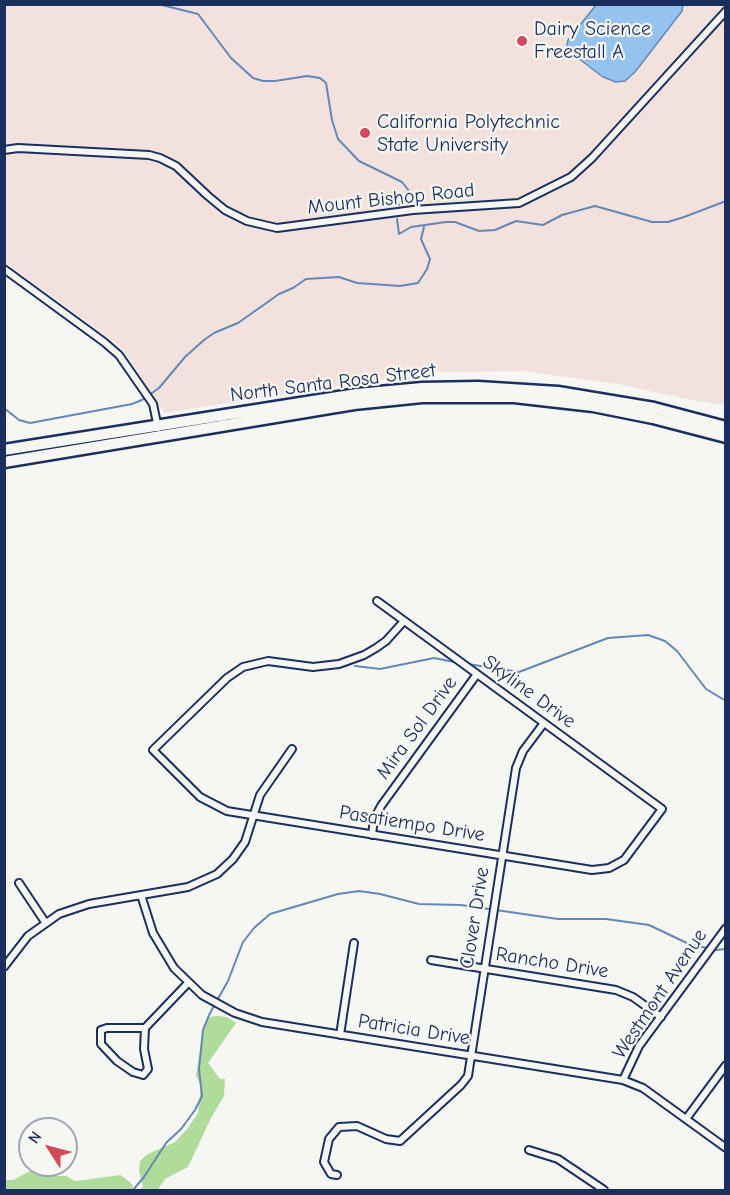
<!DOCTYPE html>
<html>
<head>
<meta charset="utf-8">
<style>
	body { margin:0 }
	#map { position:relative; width:730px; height:1195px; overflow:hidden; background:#f6f6f2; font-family:"Comic Neue",sans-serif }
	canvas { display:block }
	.frame { position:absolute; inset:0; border:6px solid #1b2f5e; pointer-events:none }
	.north { position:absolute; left:18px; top:1117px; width:60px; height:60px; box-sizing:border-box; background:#f6f6f2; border:2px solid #9ea6b7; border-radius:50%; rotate:306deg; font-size:16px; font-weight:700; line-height:24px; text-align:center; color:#1b2f5e }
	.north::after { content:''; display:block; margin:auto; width:21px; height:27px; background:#d1495b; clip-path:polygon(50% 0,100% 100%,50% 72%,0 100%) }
</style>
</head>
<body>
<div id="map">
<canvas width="730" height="1195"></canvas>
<div class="frame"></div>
<div class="north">N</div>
</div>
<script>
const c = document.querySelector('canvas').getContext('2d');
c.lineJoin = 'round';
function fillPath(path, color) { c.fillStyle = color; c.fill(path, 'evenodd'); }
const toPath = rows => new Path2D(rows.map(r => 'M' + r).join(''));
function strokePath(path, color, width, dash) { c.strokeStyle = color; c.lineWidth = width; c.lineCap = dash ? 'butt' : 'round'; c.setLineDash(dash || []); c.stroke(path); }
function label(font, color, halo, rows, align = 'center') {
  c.font = font + ' "Comic Neue",sans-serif'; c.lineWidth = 4.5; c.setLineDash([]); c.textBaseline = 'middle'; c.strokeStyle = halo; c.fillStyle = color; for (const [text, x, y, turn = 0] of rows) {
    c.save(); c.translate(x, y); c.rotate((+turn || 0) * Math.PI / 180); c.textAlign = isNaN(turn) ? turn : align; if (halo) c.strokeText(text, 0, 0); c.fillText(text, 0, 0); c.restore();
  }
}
fillPath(toPath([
	[4,5,725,5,725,405,687,399,618,384,522,371,429,372,164,413,124,351,116,343,5,262]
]), '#f3e1de');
fillPath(toPath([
	[217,1016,227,1017,236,1023,208,1063,220,1079,225,1079,224,1096,211,1118,188,1167,165,1179,159,1188,159,1190,139,1190,143,1187,139,1171,140,1161,148,1154,175,1142,187,1129,198,1113,201,1085,196,1076,203,1030,210,1017],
	[44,1167,52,1170,55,1176,66,1176,75,1181,121,1175,133,1185,132,1190,5,1190,5,1180,13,1180,32,1170]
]), '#afdc9a');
const water = toPath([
	[596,5,596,4,683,5,682,11,635,72,625,81,616,82,603,77,566,49,568,40,596,5]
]);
fillPath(water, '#94c3ef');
strokePath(water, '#6488b5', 1.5);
strokePath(toPath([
	[158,4,198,14,231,58,253,78,263,81,275,81,307,76,320,78,326,83,332,120,338,139,359,161,402,182,409,191,399,205],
	[397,219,399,234,411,227,446,222,455,222,479,231,495,230,516,221,543,225,562,215,595,206,652,222,668,222,684,217,726,201],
	[4,408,19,420,30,423,132,404,142,400,159,388,185,357,204,340,214,333,238,323,279,294,293,288,306,279,339,277,357,283,400,286,418,283,427,269,430,259,421,239,424,227],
	[468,664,519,672,608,638,648,635,665,641,677,651,706,689,726,701],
	[355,666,380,669,434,658,459,663],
	[133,1190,144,1177,166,1143,181,1129,195,1110,202,1096,199,1069,203,1030,210,1013,228,981,243,942,254,928,270,914,338,894,359,891,380,894,419,904,461,905,558,919,606,919,649,925,689,944,716,950,726,949]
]), '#6488b5', 2);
const street = toPath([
	[4,150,18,148,149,155,160,158,176,166,208,196,225,210,247,221,277,228,413,210,519,203,571,177,592,158,726,11],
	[4,269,104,342,119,355,153,404,158,428],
	[377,601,662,809,624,860,609,868,592,870,227,811,200,797,153,750,227,678,243,667,268,661,313,667,339,664,364,655,376,648,386,641,404,621],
	[372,835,374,819,381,806,477,674],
	[19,883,45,922],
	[141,895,153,933,174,968,202,995,235,1013,262,1022,623,1080,643,1088,726,1148],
	[431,960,616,990,633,997,661,1017],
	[4,967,28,936,59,914,89,904,188,887,217,874,233,859,245,842,260,795,292,749],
	[107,1028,145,1028,144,1049,148,1069,143,1075,133,1072,117,1061,101,1044,101,1030,107,1028],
	[145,1028,188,983],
	[340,1035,354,943],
	[623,1080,639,1046,726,928],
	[686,1119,726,1065],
	[529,1150,558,1159,604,1190],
	[337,1175,331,1174,324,1162,329,1139,339,1127,357,1126,386,1139,400,1141,461,1085,468,1076,516,768,523,751,544,723]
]);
const highway = toPath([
	[4,450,357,394,422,388,478,387,558,392,654,408,726,427],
	[4,462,354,404,422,397,514,397,593,406,653,418,726,437]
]);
strokePath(street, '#1b2f5e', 10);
strokePath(highway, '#1b2f5e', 15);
strokePath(street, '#f6f6f2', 6);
strokePath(highway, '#f6f6f2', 10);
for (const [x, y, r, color] of [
	[522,41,6,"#d1495b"],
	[365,133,6,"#d1495b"]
]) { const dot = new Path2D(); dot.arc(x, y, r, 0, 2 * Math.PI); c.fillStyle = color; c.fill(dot); strokePath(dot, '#f6f6f2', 2); }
label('20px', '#1b2f5e', '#f6f6f2', [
	["Dairy Science",534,29],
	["Freestall A",534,52],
	["California Polytechnic",377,122],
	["State University",377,145]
], 'left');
label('20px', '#1b2f5e', '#f6f6f2', [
	["Mount Bishop Road",391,199,-6],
	["North Santa Rosa Street",333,383,-7],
	["Skyline Drive",529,692,36],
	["Mira Sol Drive",417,728,-54],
	["Pasatiempo Drive",412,824,9],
	["Clover Drive",475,918,-81],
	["Rancho Drive",552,963,9],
	["Westmont Avenue",660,994,-56],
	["Patricia Drive",414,1030,9]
]);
</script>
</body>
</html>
